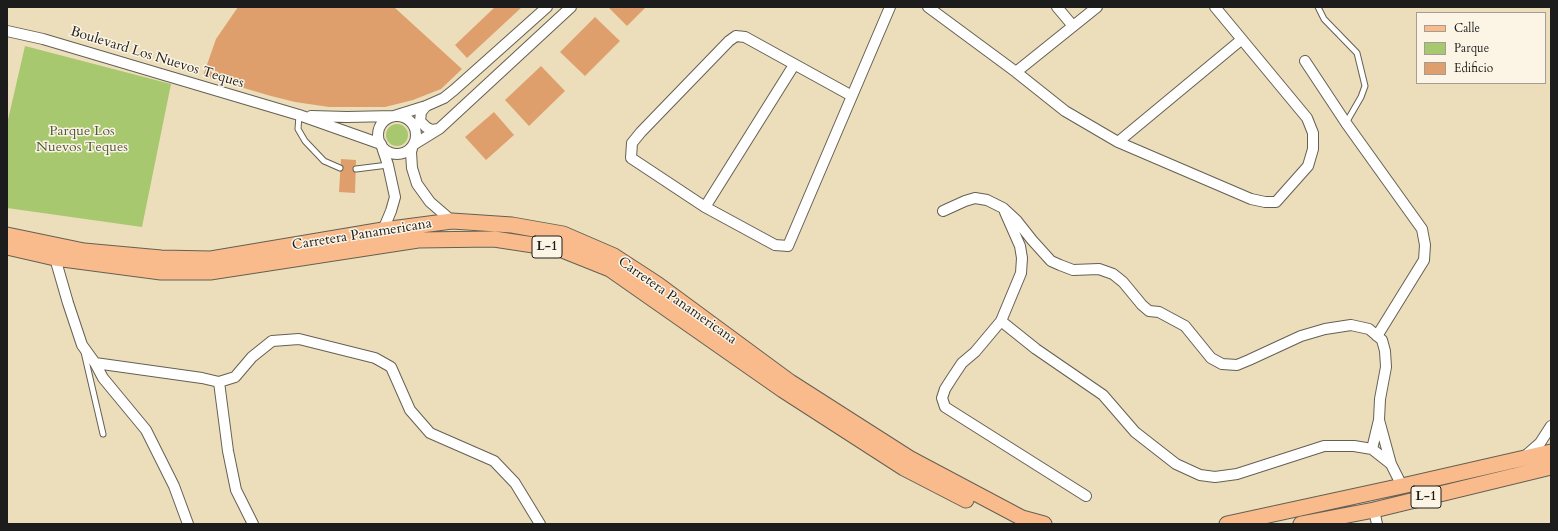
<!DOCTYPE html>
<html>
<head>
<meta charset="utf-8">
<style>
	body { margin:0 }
	#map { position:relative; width:1558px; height:531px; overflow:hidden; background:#ecdebb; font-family:Cardo,serif }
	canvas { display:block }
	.frame { position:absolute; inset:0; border:8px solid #1c1c1c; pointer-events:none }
	.legend { position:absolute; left:1416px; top:12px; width:130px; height:72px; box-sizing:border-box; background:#fcf5e5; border:1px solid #a29e95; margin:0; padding:5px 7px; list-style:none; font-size:12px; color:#1c1c1c }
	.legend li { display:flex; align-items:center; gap:8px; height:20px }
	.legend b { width:20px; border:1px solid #a29e95 }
</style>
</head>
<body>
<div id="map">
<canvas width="1558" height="531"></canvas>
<div class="frame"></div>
<ul class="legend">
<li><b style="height:5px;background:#fabb8c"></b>Calle</li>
<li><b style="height:11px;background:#a8c870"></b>Parque</li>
<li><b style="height:11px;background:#df9f6d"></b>Edificio</li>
</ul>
</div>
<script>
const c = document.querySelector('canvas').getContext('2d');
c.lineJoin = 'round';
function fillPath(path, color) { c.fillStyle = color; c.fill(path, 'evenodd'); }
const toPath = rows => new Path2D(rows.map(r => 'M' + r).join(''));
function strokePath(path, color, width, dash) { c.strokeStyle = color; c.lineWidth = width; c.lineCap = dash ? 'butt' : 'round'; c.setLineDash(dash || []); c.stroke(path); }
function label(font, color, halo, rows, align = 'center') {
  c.font = font + ' Cardo,serif'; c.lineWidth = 3; c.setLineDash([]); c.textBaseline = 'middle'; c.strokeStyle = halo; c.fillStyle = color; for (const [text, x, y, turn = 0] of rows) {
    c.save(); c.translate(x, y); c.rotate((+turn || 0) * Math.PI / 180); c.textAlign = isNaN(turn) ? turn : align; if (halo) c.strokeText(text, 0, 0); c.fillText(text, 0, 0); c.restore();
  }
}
fillPath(toPath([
	[25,46,171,84,142,227,7,208,7,124],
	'386 135a11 11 0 1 1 22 0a11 11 0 1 1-22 0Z'
]), '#a8c870');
fillPath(toPath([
	[238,7,394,7,462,69,441,89,413,100,385,107,329,107,295,102,271,96,203,76,216,39],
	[495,7,522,7,467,58,455,45],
	[608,7,646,7,627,26],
	[595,17,620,41,585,76,560,52],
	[541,66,565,91,529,126,505,100],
	[494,112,514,135,486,160,465,137],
	[341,159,356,160,355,193,339,192]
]), '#df9f6d');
const service = toPath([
	[1318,7,1324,19,1357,53,1365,86,1361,97,1346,123],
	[299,115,298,129,305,141,324,161,340,168],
	[356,169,388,165],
	[84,352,103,434]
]);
const minor = toPath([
	[928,7,1016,72,1065,111,1118,142,1251,199,1265,202,1276,202,1308,166,1313,149,1313,133,1307,118,1215,7],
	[1057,7,1073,26],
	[7,31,43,39,299,115,381,144,388,165,395,197,391,211,383,230],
	[736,36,745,37,852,96,788,246,775,245,705,207,631,158,632,143,641,132,729,41,736,36],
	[1305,61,1346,123,1422,229,1425,245,1424,260,1377,336],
	[1016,72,1097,7],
	[852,96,890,7],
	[426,106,421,112,420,121,426,127,431,130,439,129],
	[311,116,347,117,394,116,426,106,444,98,454,90,547,7],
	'378 135a19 19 0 1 1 38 0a19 19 0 1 1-38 0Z',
	[1118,142,1241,40],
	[705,207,794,65],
	[943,211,965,201,975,198,987,200,1003,208,1017,221,1032,240,1051,261,1060,265,1073,270,1099,269,1113,274,1123,282,1142,305,1149,311,1159,312,1185,326,1211,358,1222,364,1237,365,1249,360,1301,336,1325,329,1351,325,1369,329,1382,340,1385,351,1386,367,1380,399,1379,420,1372,449],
	[1005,212,1020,246,1022,258,1021,273,1001,321,1036,349,1103,395,1135,432,1176,464,1200,475,1215,477,1237,474,1324,446,1354,446,1372,449,1391,464],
	[452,221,430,202,417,184,412,168,411,152,413,145,439,129,571,7],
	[55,258,68,303,82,345,95,363,202,378,219,382,235,377,252,357,272,341,299,339,375,358,391,367,410,410,430,433,494,461,515,483,540,524],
	[1001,321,975,352,962,363,952,378,945,389,942,398,945,407,1086,496],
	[95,363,103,378,146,430,174,486,188,524],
	[219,382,228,451,236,490,253,524],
	[1379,420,1391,464,1402,486],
	[1524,457,1540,443,1551,426],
	[1374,510,1377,524]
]);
const primary = toPath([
	[7,235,84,251,161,258,211,259,383,230,452,221,512,225,563,234,614,256,657,284,790,382,909,458,1022,518,1044,524],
	[7,247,55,258,161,272,210,272,418,240,494,239,560,249,610,269,783,390,904,468,966,500],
	[1227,524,1402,486,1551,452],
	[1301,524,1374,510,1551,467]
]);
strokePath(service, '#656054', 7);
strokePath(minor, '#656054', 12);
strokePath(primary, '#656054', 17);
strokePath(service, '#fff', 5);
strokePath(minor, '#fff', 10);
strokePath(primary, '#fabb8c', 15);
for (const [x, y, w] of [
	[547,247,30],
	[1426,497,30]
]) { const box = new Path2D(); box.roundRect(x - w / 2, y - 11, w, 22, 3); c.fillStyle = '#fcf5e5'; c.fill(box); strokePath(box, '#1c1c1c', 1); }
label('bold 13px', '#1c1c1c', null, [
	["L-1",547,247],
	["L-1",1426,497]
]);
label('14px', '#1c1c1c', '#fcf5e5', [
	["Boulevard Los Nuevos Teques",157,58,17],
	["Carretera Panamericana",362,235,-9],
	["Carretera Panamericana",677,301,35]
]);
label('14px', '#4d5839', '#fcf5e5', [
	["Parque Los",82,132],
	["Nuevos Teques",82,148]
]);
</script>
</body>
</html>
